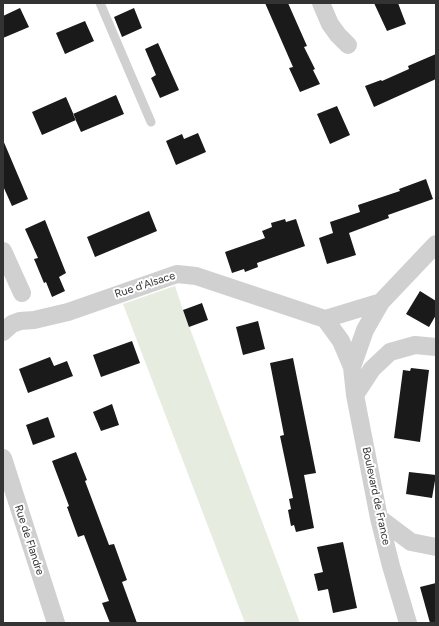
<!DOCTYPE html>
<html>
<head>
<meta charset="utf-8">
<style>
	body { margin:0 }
	#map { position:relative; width:439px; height:626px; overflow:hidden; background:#fff; font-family:Figtree,sans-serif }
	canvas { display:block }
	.frame { position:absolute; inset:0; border:4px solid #333; pointer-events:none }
</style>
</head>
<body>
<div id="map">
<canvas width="439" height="626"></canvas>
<div class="frame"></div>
</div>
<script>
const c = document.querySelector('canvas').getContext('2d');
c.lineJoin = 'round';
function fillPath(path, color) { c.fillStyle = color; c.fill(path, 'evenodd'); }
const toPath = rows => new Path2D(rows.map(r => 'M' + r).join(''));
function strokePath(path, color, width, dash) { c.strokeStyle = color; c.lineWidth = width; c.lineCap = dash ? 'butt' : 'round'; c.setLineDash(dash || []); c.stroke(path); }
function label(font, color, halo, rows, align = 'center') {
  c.font = font + ' Figtree,sans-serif'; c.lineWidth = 4; c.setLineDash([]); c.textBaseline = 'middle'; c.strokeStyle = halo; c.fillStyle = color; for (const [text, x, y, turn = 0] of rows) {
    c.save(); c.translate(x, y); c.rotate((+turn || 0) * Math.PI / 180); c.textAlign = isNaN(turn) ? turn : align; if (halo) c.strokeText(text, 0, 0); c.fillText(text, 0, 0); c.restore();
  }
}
fillPath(toPath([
	[175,286,183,310,300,623,245,623,123,304]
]), '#e6ecdf');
fillPath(toPath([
	[265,3,288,3,307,46,304,47,315,69,313,70,320,84,300,92,289,68,293,67],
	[374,3,398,3,406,24,387,31],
	[20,8,29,27,3,38,3,16],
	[134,8,142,28,122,37,114,17],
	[85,21,94,41,65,54,56,33],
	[158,43,179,90,160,98,151,78,156,75,145,49],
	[436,54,436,79,374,107,365,86,381,80,382,81,409,69,408,66],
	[116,95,124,114,81,132,73,114],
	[66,97,76,120,42,135,32,112],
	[337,106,350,135,330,144,317,114],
	[198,133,206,152,176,165,166,141,182,134,184,139],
	[3,140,28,199,12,206,3,186],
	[426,179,433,199,388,215,389,218,349,233,356,255,327,264,319,238,333,233,330,222,360,212,358,205,400,191,399,189],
	[149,211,157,231,95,257,87,237],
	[285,219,286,222,296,219,305,246,257,263,258,267,245,272,244,269,232,273,225,252,265,238,262,231,272,227,271,223],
	[45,220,66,273,59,277,65,291,52,297,46,282,44,283,34,259,38,258,25,229],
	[420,291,436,301,436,315,429,327,406,314],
	[202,303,208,320,189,327,183,310],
	[258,321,265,349,243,355,236,327],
	[132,341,140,363,101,377,93,355],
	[50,357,54,366,67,361,73,376,28,393,19,369],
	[293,358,316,473,304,475,314,528,296,532,294,525,291,526,288,510,291,509,289,499,293,498,280,436,284,435,270,363],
	[411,368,429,370,420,442,394,438,403,370,410,371],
	[112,404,119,425,101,431,93,412],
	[48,417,55,437,33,445,26,425],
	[76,452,87,480,85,481,109,545,114,544,127,580,122,582,137,623,110,623,102,603,109,601,84,535,78,537,67,507,69,506,52,461],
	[409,472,436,475,432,498,406,494],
	[343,542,357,608,333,613,328,589,318,591,314,574,323,572,317,547],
	[436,583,436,623,430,623,420,587]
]), '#1a1a1a');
strokePath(toPath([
	[100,3,151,122]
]), '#d0d0d0', 9);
strokePath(toPath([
	[321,3,330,24,338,35,348,45],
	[3,251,22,293],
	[325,319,341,341,352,367],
	[3,332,12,324,20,321,34,320,68,312,177,274,196,276,325,319,381,302],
	[355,395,372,369,390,352,415,345,436,347],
	[3,458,56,623],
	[379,518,411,542,436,547],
	[408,623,391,566,379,518,355,395,352,367,365,330,381,302,436,244]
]), '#d0d0d0', 18);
label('11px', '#333', '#fff', [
	["Rue d'Alsace",145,285,-18],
	["Boulevard de France",376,496,78],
	["Rue de Flandre",29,540,72]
]);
</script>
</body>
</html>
